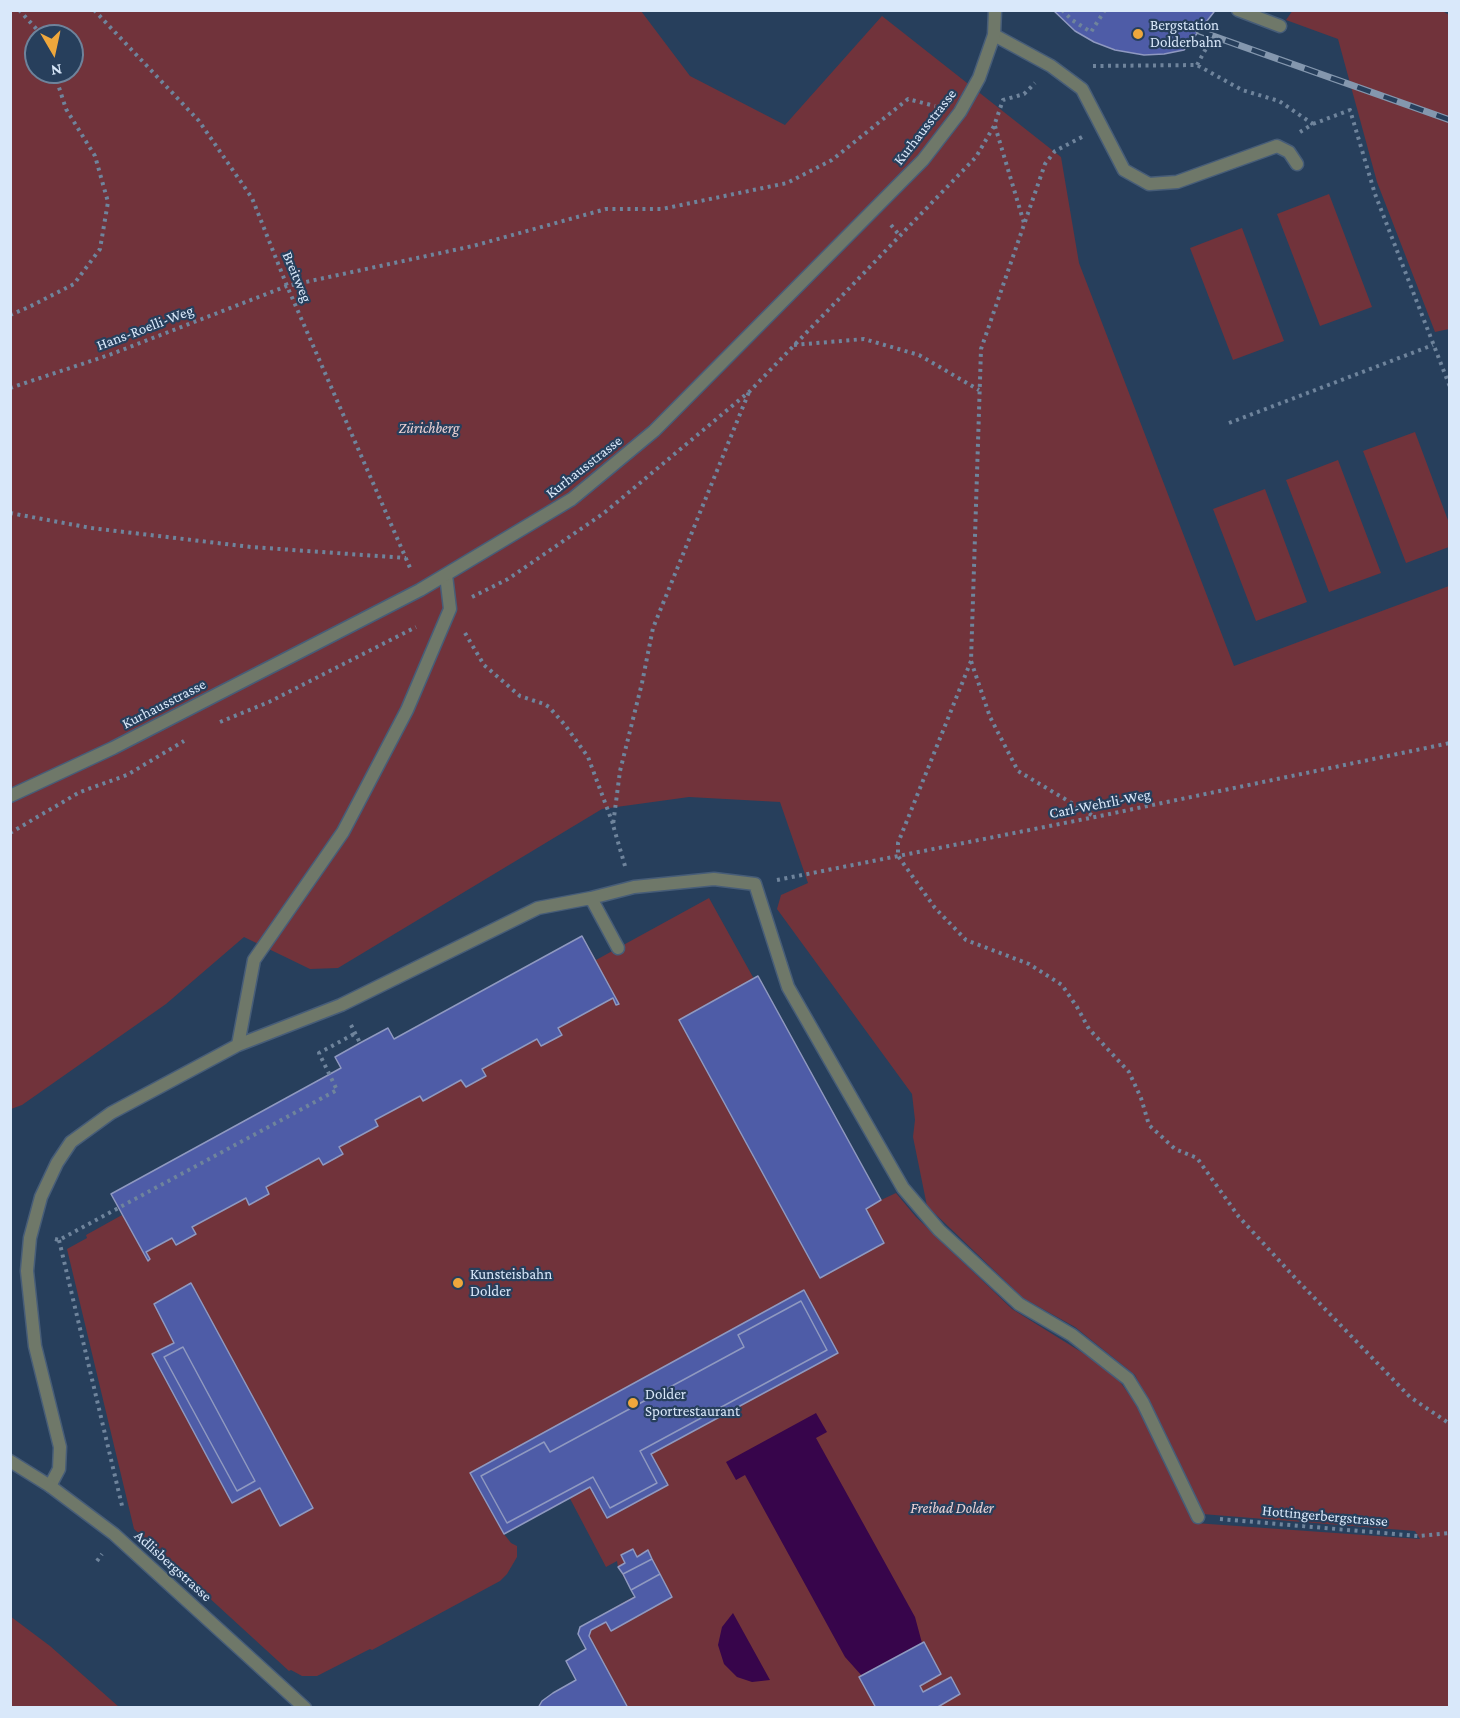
<!DOCTYPE html>
<html>
<head>
<meta charset="utf-8">
<style>
	body { margin:0 }
	#map { position:relative; width:1460px; height:1718px; overflow:hidden; background:#273f5c; font-family:"Crimson Pro",serif }
	canvas { display:block }
	.frame { position:absolute; inset:0; border:12px solid #d9e8fa; pointer-events:none }
	.north { position:absolute; left:24px; top:24px; width:60px; height:60px; box-sizing:border-box; background:#273f5c; border:2px solid #6e839b; border-radius:50%; rotate:171deg; font-size:16px; font-weight:700; line-height:24px; text-align:center; color:#d9e8fa }
	.north::after { content:''; display:block; margin:auto; width:21px; height:27px; background:#eea73c; clip-path:polygon(50% 0,100% 100%,50% 72%,0 100%) }
</style>
</head>
<body>
<div id="map">
<canvas width="1460" height="1718"></canvas>
<div class="frame"></div>
<div class="north">N</div>
</div>
<script>
const c = document.querySelector('canvas').getContext('2d');
c.lineJoin = 'round';
function fillPath(path, color) { c.fillStyle = color; c.fill(path, 'evenodd'); }
const toPath = rows => new Path2D(rows.map(r => 'M' + r).join(''));
function strokePath(path, color, width, dash) { c.strokeStyle = color; c.lineWidth = width; c.lineCap = dash ? 'butt' : 'round'; c.setLineDash(dash || []); c.stroke(path); }
function label(font, color, halo, rows, align = 'center') {
  c.font = font + ' "Crimson Pro",serif'; c.lineWidth = 4.5; c.setLineDash([]); c.textBaseline = 'middle'; c.strokeStyle = halo; c.fillStyle = color; for (const [text, x, y, turn = 0] of rows) {
    c.save(); c.translate(x, y); c.rotate((+turn || 0) * Math.PI / 180); c.textAlign = isNaN(turn) ? turn : align; if (halo) c.strokeText(text, 0, 0); c.fillText(text, 0, 0); c.restore();
  }
}
fillPath(toPath([
	[1293,10,1441,10,1449,15,1449,329,1435,332,1377,182,1338,39,1286,20],
	[11,11,641,11,690,76,785,125,882,16,1061,157,1079,263,1234,666,1449,586,1449,1707,538,1707,542,1701,553,1693,576,1680,566,1661,586,1649,578,1634,580,1627,635,1596,618,1567,617,1561,606,1567,566,1491,507,1523,504,1534,511,1543,517,1546,517,1557,507,1574,500,1581,372,1650,370,1649,317,1676,302,1676,291,1670,289,1671,134,1529,67,1249,87,1238,86,1235,122,1215,111,1194,341,1068,335,1057,387,1028,394,1039,582,936,596,960,709,898,754,979,758,976,881,1200,896,1193,916,1217,1012,1309,1099,1363,1120,1382,1137,1405,1195,1523,1420,1539,1415,1531,1202,1514,1135,1375,1075,1327,1023,1298,927,1206,913,1137,915,1120,912,1094,777,909,781,895,808,883,780,802,689,797,602,809,338,968,310,969,244,937,166,1004,22,1105,11,1109],
	[36,36,72,36,72,72,36,72],
	[1329,194,1372,307,1320,326,1277,214],
	[1242,228,1284,341,1233,360,1190,248],
	[1415,432,1449,523,1449,547,1406,563,1363,451],
	[1338,460,1381,573,1329,592,1286,480],
	[1265,489,1307,602,1256,621,1213,509],
	[10,1616,50,1646,119,1707,11,1707]
]), '#71333b');
fillPath(toPath([
	[816,1413,827,1432,816,1438,915,1617,922,1643,862,1676,845,1657,745,1475,736,1480,726,1462],
	[733,1613,770,1680,752,1682,737,1677,724,1664,718,1645,722,1627]
]), '#37054b');
const building = toPath([
	[1053,10,1210,10,1214,12,1184,50,1164,54,1144,55,1115,50,1094,42,1075,31,1053,10],
	[582,936,619,1004,616,1005,613,998,558,1028,562,1035,541,1046,537,1039,482,1069,486,1076,466,1087,461,1080,423,1101,420,1096,375,1120,378,1126,339,1147,343,1154,323,1165,319,1158,266,1187,269,1194,249,1205,246,1198,192,1227,196,1234,176,1245,172,1238,146,1252,150,1259,148,1261,111,1194,341,1068,335,1057,360,1043,388,1028,394,1039,582,936],
	[758,976,881,1200,866,1209,884,1243,820,1278,679,1020,758,976],
	[191,1283,313,1508,280,1526,260,1488,232,1503,152,1354,174,1343,154,1304,191,1283],
	[183,1347,255,1481,237,1491,164,1357,183,1347],
	[804,1290,838,1353,651,1454,668,1485,607,1518,590,1487,504,1534,470,1473,804,1290],
	[801,1301,827,1350,640,1451,657,1483,610,1508,593,1477,507,1523,481,1476,544,1442,550,1452,744,1347,738,1335,801,1301],
	[801,1301,827,1350,640,1451,657,1483,610,1508,593,1477,507,1523,481,1476,544,1442,550,1452,744,1347,738,1335,801,1301],
	[183,1347,255,1481,237,1491,164,1357,183,1347],
	[633,1549,637,1557,648,1550,652,1559,623,1574,618,1567,625,1563,621,1555,633,1549],
	[652,1559,660,1574,631,1590,623,1574,652,1559],
	[660,1574,672,1597,611,1631,606,1622,591,1630,589,1636,628,1708,538,1708,542,1701,553,1693,576,1680,566,1661,586,1649,578,1634,580,1627,635,1597,631,1590,660,1574],
	[924,1642,941,1674,920,1686,923,1692,951,1677,960,1694,936,1708,876,1708,859,1677,924,1642]
]);
fillPath(building, '#4e5ca7');
strokePath(building, '#8f99c0', 1.5);
const service = toPath([
	[1238,10,1280,26],
	[994,35,1051,66,1082,89,1124,170,1149,184,1177,182,1277,146,1289,152,1297,164],
	[591,898,618,948],
	[238,1045,254,960,343,832,407,710,450,609,446,575],
	[50,1486,59,1469,60,1447,35,1346,27,1271,30,1238,41,1197,57,1163,71,1142,111,1113,238,1045,341,1005,538,908,591,898,634,887,714,879,755,884,788,987,903,1188,939,1230,1019,1304,1072,1335,1128,1379,1143,1403,1198,1517]
]);
const minor = toPath([
	[10,796,113,748,420,590,572,499,654,431,923,160,960,112,979,78,994,35,995,10],
	[10,1461,50,1486,114,1534,305,1708]
]);
strokePath(service, '#475d78', 15);
strokePath(minor, '#475d78', 15);
strokePath(toPath([
	[19,10,43,36],
	[94,10,199,121,252,198,287,286,411,570],
	[1062,10,1072,20,1091,32,1105,10],
	[1197,65,1209,43],
	[1093,66,1197,65,1242,90,1279,101,1313,124,1300,132],
	[1313,124,1350,110,1375,194,1450,387],
	[995,126,1024,223],
	[1082,137,1055,151,1045,164,981,349,971,661,990,717,1018,771,1095,817],
	[891,225,900,236],
	[10,315,29,307,74,284,100,249,108,202,95,156,66,109,54,72],
	[794,345,864,339,919,355,979,390],
	[10,388,109,355,287,286,473,246,606,209,662,209,787,183,832,160,908,99,935,106],
	[1229,423,1433,345],
	[10,513,91,528,251,547,406,558],
	[472,597,508,579,604,513,750,391,976,157,994,126,1003,100,1024,94,1035,83],
	[465,633,484,665,520,696,544,704,549,707,565,725,588,757,613,824],
	[971,661,898,843,898,856,935,908,966,940,1029,964,1062,985,1077,1007,1089,1029,1129,1072,1141,1098,1149,1125,1175,1149,1197,1158,1239,1217,1298,1281,1410,1397,1450,1424],
	[220,722,269,702,416,627],
	[10,833,80,792,127,775,184,741],
	[625,866,613,825,620,771,642,683,653,628,749,392],
	[777,880,1095,817,1450,743],
	[351,1025,360,1043],
	[55,1239,59,1240,337,1090,319,1053,356,1033],
	[59,1240,123,1510],
	[1220,1519,1418,1536,1450,1533],
	[97,1561,102,1554]
]), '#6f849c', 4, [3, 4.5]);
strokePath(service, '#6f7869', 12);
strokePath(minor, '#6f7869', 12);
const rail = toPath([
	[1199,31,1450,120]
]);
strokePath(rail, '#8497ae', 7);
strokePath(rail, '#273f5c', 4.5, [14]);
for (const [x, y, r, color] of [
	[1138,34,6,"#eea73c"],
	[458,1283,6,"#eea73c"],
	[633,1403,6,"#eea73c"]
]) { const dot = new Path2D(); dot.arc(x, y, r, 0, 2 * Math.PI); c.fillStyle = color; c.fill(dot); strokePath(dot, '#273f5c', 2); }
label('15px', '#d9e8fa', '#273f5c', [
	["Bergstation",1150,25],
	["Dolderbahn",1150,42],
	["Kunsteisbahn",470,1274],
	["Dolder",470,1291],
	["Dolder",645,1394],
	["Sportrestaurant",645,1411]
], 'left');
label('15px', '#d9e8fa', '#273f5c', [
	["Kurhausstrasse",925,127,-52],
	["Breitweg",297,277,67],
	["Hans-Roelli-Weg",145,328,-21],
	["Kurhausstrasse",584,467,-38],
	["Kurhausstrasse",164,704,-27],
	["Carl-Wehrli-Weg",1100,804,-11],
	["Hottingerbergstrasse",1325,1516,5],
	["Adlisbergstrasse",173,1566,42]
]);
label('italic 15px', '#eed3d5', '#273f5c', [
	["Zürichberg",429,428],
	["Freibad Dolder",952,1508]
]);
</script>
</body>
</html>
